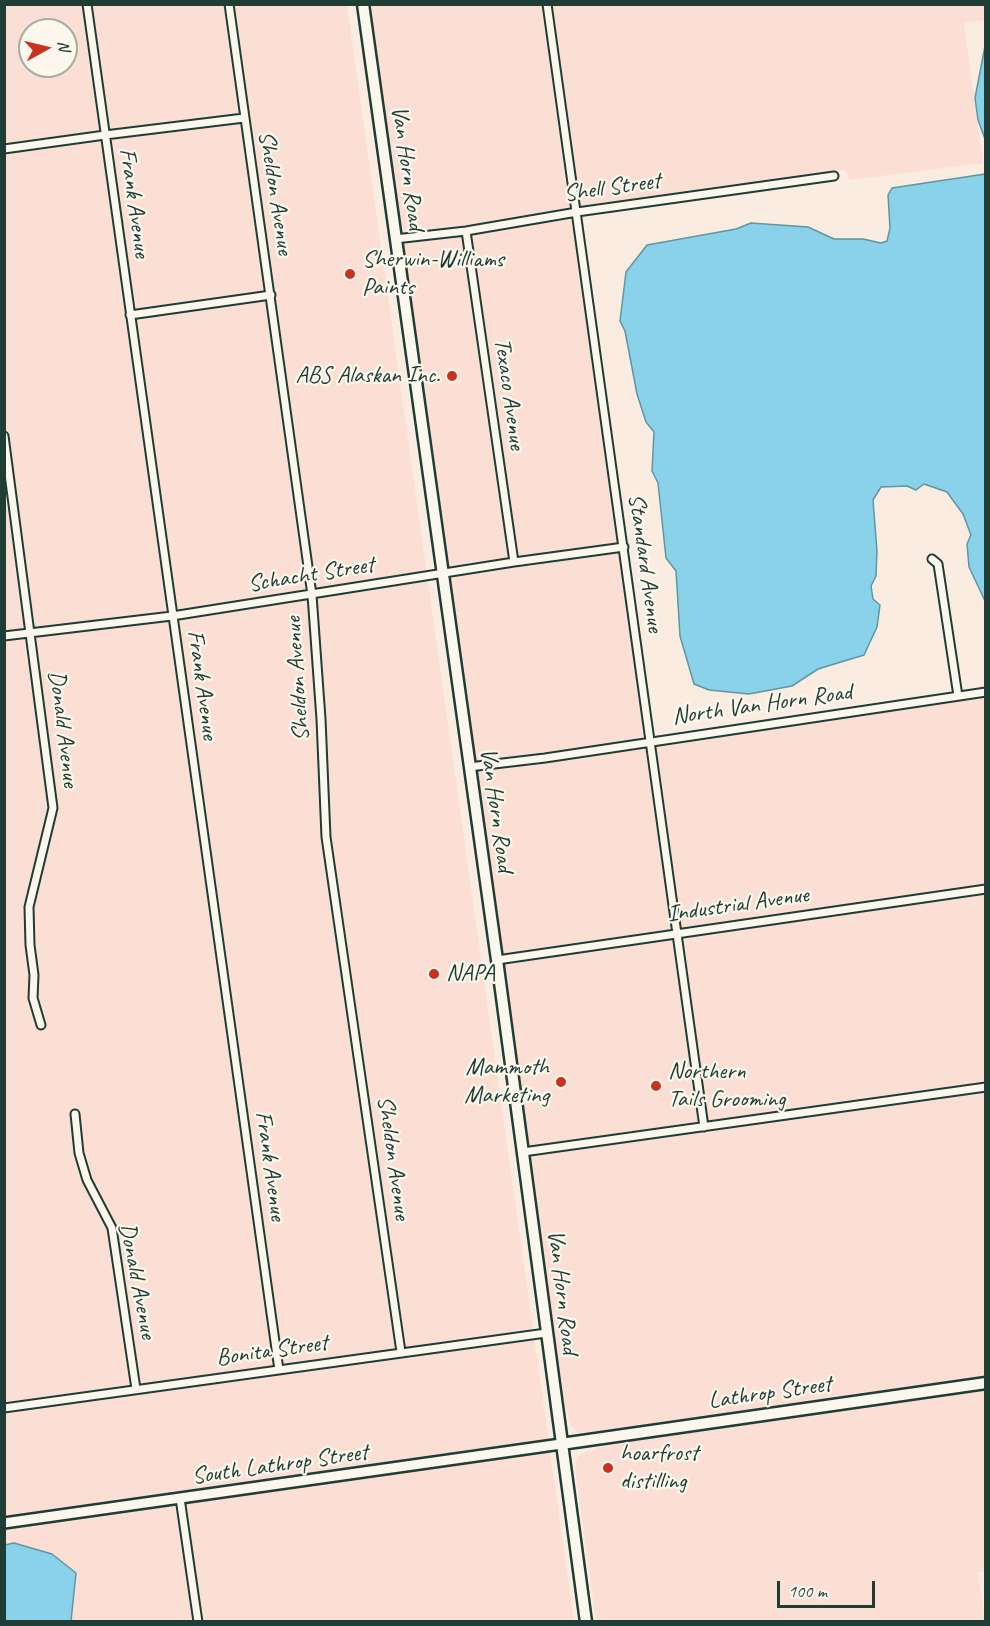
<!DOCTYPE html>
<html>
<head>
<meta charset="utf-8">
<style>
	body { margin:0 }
	#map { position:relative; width:990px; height:1626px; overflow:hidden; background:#fbece1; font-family:Caveat,sans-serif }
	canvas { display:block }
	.frame { position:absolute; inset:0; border:6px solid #1f3d34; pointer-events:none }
	.north { position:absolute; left:18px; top:18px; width:60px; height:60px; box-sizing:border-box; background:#fbf7ec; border:2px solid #a3ada2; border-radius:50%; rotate:82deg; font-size:16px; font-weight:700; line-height:24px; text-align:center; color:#1f3d34 }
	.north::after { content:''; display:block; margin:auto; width:21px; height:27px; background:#c8321e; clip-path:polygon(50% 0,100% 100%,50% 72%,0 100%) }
	.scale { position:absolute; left:777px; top:1581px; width:98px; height:27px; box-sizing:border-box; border:3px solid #1f3d34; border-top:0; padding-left:8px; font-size:18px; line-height:21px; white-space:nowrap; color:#1f3d34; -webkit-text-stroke:4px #fbf7ec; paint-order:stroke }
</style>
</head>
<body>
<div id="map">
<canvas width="990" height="1626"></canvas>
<div class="frame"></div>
<div class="north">N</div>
<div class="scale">100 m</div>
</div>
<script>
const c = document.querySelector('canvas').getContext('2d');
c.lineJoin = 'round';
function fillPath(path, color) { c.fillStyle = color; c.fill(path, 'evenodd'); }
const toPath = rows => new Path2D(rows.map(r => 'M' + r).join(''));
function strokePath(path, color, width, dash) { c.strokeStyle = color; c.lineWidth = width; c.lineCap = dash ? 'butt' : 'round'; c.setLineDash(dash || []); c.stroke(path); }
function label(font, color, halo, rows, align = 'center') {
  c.font = font + ' Caveat,sans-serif'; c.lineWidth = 4.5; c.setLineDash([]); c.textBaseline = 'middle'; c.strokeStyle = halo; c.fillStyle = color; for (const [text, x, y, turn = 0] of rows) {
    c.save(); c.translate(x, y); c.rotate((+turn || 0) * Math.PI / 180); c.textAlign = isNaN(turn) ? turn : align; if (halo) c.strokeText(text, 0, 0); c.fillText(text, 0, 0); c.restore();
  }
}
fillPath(toPath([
	[5,5,347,5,574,1621,5,1622],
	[30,30,66,30,66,66,30,66],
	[371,5,985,5,985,20,964,23,983,163,850,180,845,171,839,170,799,177,573,208,648,746,985,697,985,1378,604,1431,579,1433,571,1426,565,1406,373,36],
	[985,1390,986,1571,978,1573,985,1621,596,1621,575,1469,576,1460,581,1454,608,1444]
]), '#fbdfd4');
const water = toPath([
	[985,46,985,139,978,120,975,98,985,46],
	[985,174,985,601,969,567,967,544,971,535,963,514,947,492,924,484,916,490,907,486,881,487,873,500,877,551,876,576,871,586,873,599,880,605,877,627,864,655,818,669,792,686,749,694,709,690,694,684,680,636,676,571,666,558,658,483,652,471,654,432,646,422,637,394,625,331,620,321,626,272,647,245,736,229,751,223,808,227,834,239,863,239,881,243,887,241,890,228,888,195,892,188,985,174],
	[14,1543,52,1554,76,1573,71,1621,5,1621,5,1545,14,1543]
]);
fillPath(water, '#89d2ea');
strokePath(water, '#5f96a1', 1.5);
const minor = toPath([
	[87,4,279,1370],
	[229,4,312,595,321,719,326,837,401,1352],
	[547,4,704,1127],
	[4,149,105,135,244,118],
	[466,231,514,562],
	[395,239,466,231,577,212,834,176],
	[130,315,271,295],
	[4,436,53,808,29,907,30,945,34,975,33,998,41,1025],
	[932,559,938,564,958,696],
	[4,636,172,616,514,562,624,547],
	[469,767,545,758,986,692],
	[497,960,986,889],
	[75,1114,79,1153,87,1180,112,1228,136,1389],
	[523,1152,986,1087],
	[4,1408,546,1333],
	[180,1498,198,1622]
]);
const tertiary = toPath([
	[4,1523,561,1444]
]);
const secondary = toPath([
	[363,4,497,960,586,1622],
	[561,1444,986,1383]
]);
strokePath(minor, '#1f3d34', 11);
strokePath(tertiary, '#1f3d34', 14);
strokePath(secondary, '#1f3d34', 15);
strokePath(minor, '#fbf7ec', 7);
strokePath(tertiary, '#fbf7ec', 9);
strokePath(secondary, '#fbf7ec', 10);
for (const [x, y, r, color] of [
	[350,274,6,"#c8321e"],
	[452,376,6,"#c8321e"],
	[434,974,6,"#c8321e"],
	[561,1082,6,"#c8321e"],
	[656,1086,6,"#c8321e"],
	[608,1468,6,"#c8321e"]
]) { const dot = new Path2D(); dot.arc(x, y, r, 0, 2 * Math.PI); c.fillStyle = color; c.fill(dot); strokePath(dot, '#fbf7ec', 2); }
label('24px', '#1f3d34', '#fbf7ec', [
	["Van Horn Road",407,168,82],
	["Shell Street",612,188,-8],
	["Sheldon Avenue",275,193,81],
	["Frank Avenue",134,203,82],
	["Texaco Avenue",509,394,82],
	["Standard Avenue",645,563,82],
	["Schacht Street",311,575,-9],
	["Sheldon Avenue",298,679,-94],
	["Frank Avenue",202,685,82],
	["North Van Horn Road",762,705,-8],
	["Donald Avenue",63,729,83],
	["Van Horn Road",496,810,82],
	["Industrial Avenue",738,905,-8],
	["Sheldon Avenue",393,1158,82],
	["Frank Avenue",270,1166,82],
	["Donald Avenue",137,1281,79],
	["Van Horn Road",562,1292,83],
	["Bonita Street",272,1351,-8],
	["Lathrop Street",770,1393,-8],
	["South Lathrop Street",280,1465,-8]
]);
label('24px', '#1f3d34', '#fbf7ec', [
	["Sherwin-Williams",362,260],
	["Paints",362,288],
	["ABS Alaskan Inc.",440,376,"right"],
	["NAPA",446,974],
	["Mammoth",549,1068,"right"],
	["Marketing",549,1096,"right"],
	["Northern",668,1072],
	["Tails Grooming",668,1100],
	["hoarfrost",620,1454],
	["distilling",620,1482]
], 'left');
</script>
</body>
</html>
